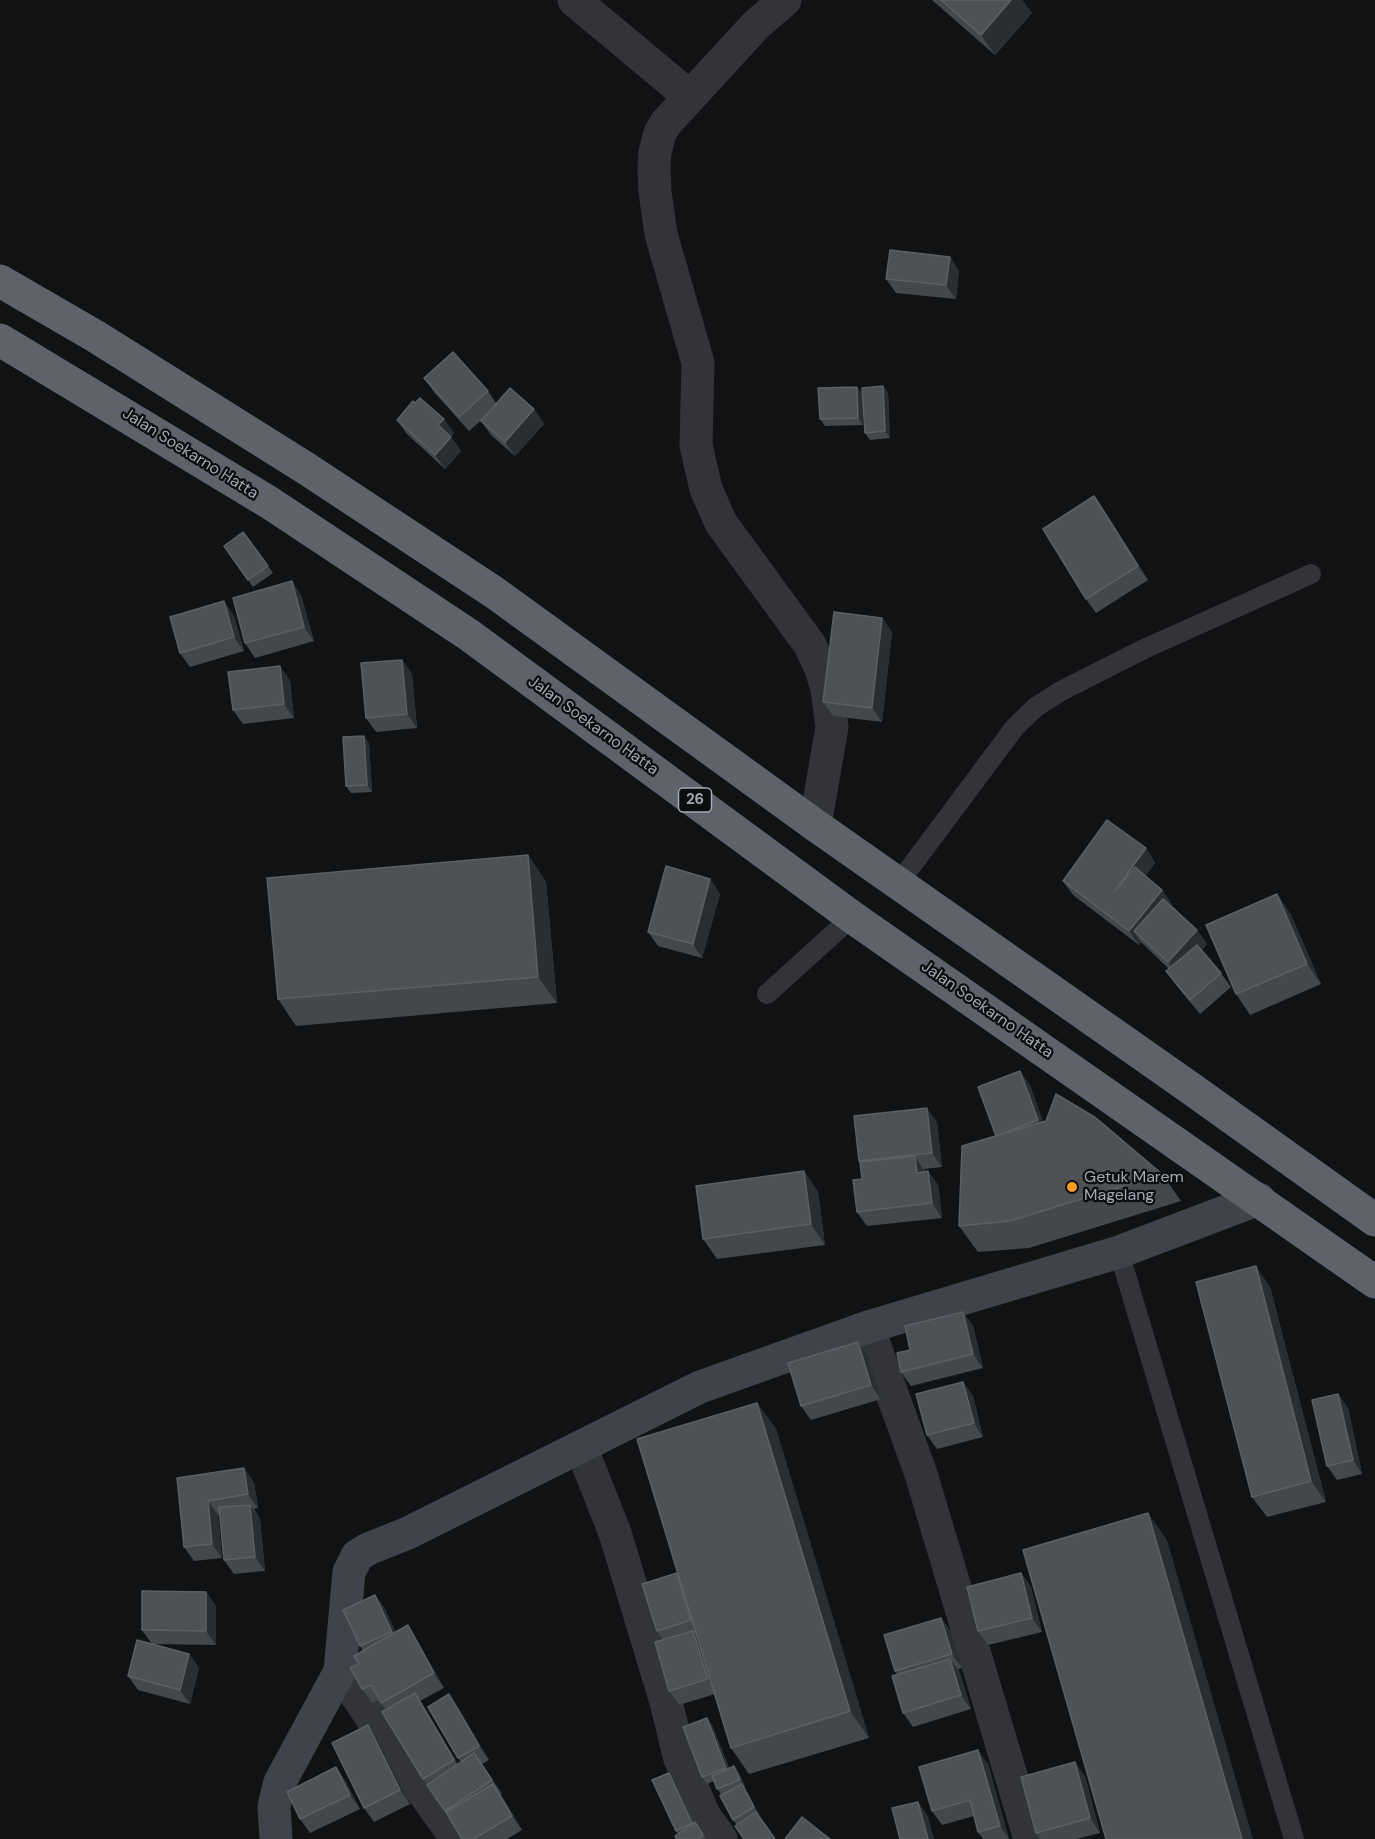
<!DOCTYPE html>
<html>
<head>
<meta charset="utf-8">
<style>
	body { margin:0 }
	canvas { display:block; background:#111213 }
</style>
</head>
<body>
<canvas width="1375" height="1839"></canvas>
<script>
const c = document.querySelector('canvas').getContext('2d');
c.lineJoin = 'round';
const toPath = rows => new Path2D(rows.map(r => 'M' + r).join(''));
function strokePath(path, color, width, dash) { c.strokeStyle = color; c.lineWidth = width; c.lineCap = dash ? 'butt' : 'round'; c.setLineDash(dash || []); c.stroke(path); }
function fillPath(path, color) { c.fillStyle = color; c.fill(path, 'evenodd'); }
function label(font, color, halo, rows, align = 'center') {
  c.font = font + ' "DM Sans",sans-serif'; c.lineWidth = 4.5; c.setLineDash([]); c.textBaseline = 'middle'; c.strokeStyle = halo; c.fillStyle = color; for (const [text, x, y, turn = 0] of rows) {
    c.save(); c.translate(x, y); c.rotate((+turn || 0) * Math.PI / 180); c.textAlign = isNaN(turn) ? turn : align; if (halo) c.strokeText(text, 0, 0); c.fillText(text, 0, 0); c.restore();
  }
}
strokePath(toPath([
	[898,884,1015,727,1036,707,1061,691,1144,649,1311,574],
	[767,994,852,917],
	[1119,1252,1294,1839]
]), '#323439', 20);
strokePath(toPath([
	[574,0,689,96],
	[785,0,756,25,666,123,660,133,655,152,654,169,655,192,661,234,698,363,696,445,706,489,721,523,810,645,821,669,827,689,832,727,815,825],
	[868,1327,921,1474,1030,1839],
	[581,1447,615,1533,666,1702,680,1759,704,1815,721,1839],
	[340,1671,405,1767,457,1839]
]), '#323439', 33);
strokePath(toPath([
	[276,1839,274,1807,277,1793,280,1782,340,1671,349,1572,357,1556,368,1549,408,1533,700,1387,868,1327,1119,1252,1259,1199]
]), '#404349', 33);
strokePath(toPath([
	[0,281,95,336,307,469,495,593,815,825,1186,1085,1375,1220],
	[0,340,270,503,469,635,852,917,1375,1282]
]), '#5e626a', 33);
fillPath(toPath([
	[932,0,1022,0,1032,13,995,55],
	[950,257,959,271,956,299,896,293,886,279],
	[424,378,488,391,496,403,534,409,544,424,515,456,491,435,481,421,484,418,469,431,434,392],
	[883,386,888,393,890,438,870,440,865,433],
	[857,387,862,394,863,425,825,426,820,419],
	[415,403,444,419,454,433,451,437,461,451,445,469,407,434,397,420],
	[1104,510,1148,580,1096,613,1086,599],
	[224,546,268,566,273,573,253,587],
	[301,595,314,641,255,658,245,643],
	[234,616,244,651,190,667,180,653],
	[882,618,892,632,882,722,833,716,823,702],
	[402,660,412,674,417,728,376,732,366,718],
	[290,680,294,718,243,724,233,710],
	[369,743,372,792,351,793,346,786],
	[1146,848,1155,863,1145,876,1172,904,1171,905,1197,930,1207,944,1202,950,1221,973,1231,987,1200,1014,1176,985,1166,971,1169,969,1144,945,1141,942,1139,945,1073,895,1063,881],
	[528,855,546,882,557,1003,296,1026,278,999],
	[710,879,720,894,702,958,658,946,648,932],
	[1277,894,1291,915,1321,984,1250,1015,1236,994],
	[1030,1085,1043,1122,1162,1174,1181,1201,1029,1248,978,1252,959,1226,996,1136],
	[937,1122,942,1167,924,1169,925,1172,928,1171,938,1185,942,1218,867,1226,857,1212,862,1179,860,1163,859,1161],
	[804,1171,818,1192,825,1245,717,1259,703,1239],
	[1270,1287,1326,1502,1267,1517,1252,1497],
	[963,1312,973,1326,983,1368,911,1386,901,1372,910,1350],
	[868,1356,881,1399,811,1420,801,1406],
	[963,1382,973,1396,983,1437,937,1449,927,1435],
	[1338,1394,1348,1408,1362,1474,1337,1480,1327,1466],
	[757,1403,776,1429,869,1738,749,1774,731,1748,715,1694,679,1705,669,1691,663,1640,657,1631,677,1573],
	[177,1478,254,1482,258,1508,254,1509,260,1519,265,1571,234,1574,224,1560,220,1515,218,1515,222,1558,194,1561,184,1547],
	[1021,1573,1031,1587,1042,1632,988,1645,978,1631],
	[206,1592,216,1606,216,1645,152,1644,142,1630],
	[375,1595,385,1609,395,1632,417,1640,444,1688,420,1701,458,1764,461,1762,458,1758,459,1709,489,1760,482,1764,502,1794,501,1795,522,1830,507,1839,462,1839,451,1820,423,1779,386,1710,379,1700,372,1703,362,1689,359,1664,363,1651,360,1646],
	[941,1618,951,1632,962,1668,958,1669,960,1673,971,1709,913,1727,903,1713,897,1674,895,1671],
	[189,1654,199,1668,190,1704,138,1690,128,1676],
	[712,1725,729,1768,734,1766,739,1773,745,1787,744,1788,759,1814,737,1825,733,1820,714,1781,707,1784,702,1777],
	[378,1739,410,1804,374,1822,364,1808],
	[988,1764,1009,1839,983,1839,978,1832,974,1816,942,1825,932,1811],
	[336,1767,346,1782,360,1809,310,1833,300,1819],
	[1085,1776,1100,1833,1076,1839,1040,1839,1036,1833],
	[674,1780,694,1822,695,1822,706,1839,677,1839,678,1834,676,1831]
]), '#44474b');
fillPath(toPath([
	[1011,0,1022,0,1032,13,995,55,981,35],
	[950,257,959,271,956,299,946,285],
	[883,386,888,393,890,438,885,431],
	[857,387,862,394,863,425,858,418],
	[534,409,544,424,515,456,505,442],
	[444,419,454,433,448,440,438,425],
	[451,437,461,451,445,469,435,455],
	[1094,496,1104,510,1148,580,1138,566],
	[292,581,301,595,314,641,304,627],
	[224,601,234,616,244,651,234,637],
	[882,618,892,632,882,722,872,708],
	[402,660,412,674,417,728,407,714],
	[280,666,290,680,294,718,284,704],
	[364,736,369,743,372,792,367,785],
	[1146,848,1155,863,1124,906,1114,892],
	[528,855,546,882,557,1003,538,977],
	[710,879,720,894,702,958,693,944],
	[1162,890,1172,904,1143,939,1134,931,1141,942,1139,945,1129,931],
	[1277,894,1291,915,1321,984,1307,964],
	[1197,930,1207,944,1178,976,1168,962],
	[1020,1071,1030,1085,1048,1135,1038,1120],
	[927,1108,937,1122,942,1167,932,1153],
	[915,1156,924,1171,926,1187,917,1173],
	[804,1171,818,1192,825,1245,811,1224],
	[928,1171,938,1185,942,1218,932,1203],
	[1256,1266,1270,1287,1326,1502,1311,1481],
	[963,1312,973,1326,983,1368,973,1354],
	[858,1342,868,1356,881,1399,871,1385],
	[963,1382,973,1396,983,1437,974,1423],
	[1338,1394,1348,1408,1362,1474,1353,1460],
	[757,1403,776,1429,869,1738,850,1711],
	[244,1468,254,1482,258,1508,248,1494],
	[208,1501,218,1515,222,1558,212,1544],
	[250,1505,260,1519,265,1571,255,1557],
	[1148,1513,1167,1540,1253,1839,1242,1839],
	[1021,1573,1031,1587,1042,1632,1032,1618],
	[206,1592,216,1606,216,1645,206,1631],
	[375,1595,385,1609,402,1646,392,1632],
	[941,1618,951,1632,962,1668,952,1654],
	[408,1625,417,1640,444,1688,434,1673],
	[693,1631,703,1645,718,1693,708,1679],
	[189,1654,199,1668,190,1704,180,1690],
	[950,1659,960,1673,971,1709,961,1695],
	[415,1693,424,1707,464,1774,454,1760],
	[449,1694,459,1709,489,1760,479,1746],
	[707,1718,712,1725,731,1775,726,1768],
	[368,1725,378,1739,410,1804,400,1790],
	[978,1750,988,1764,1009,1839,1000,1826],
	[1075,1762,1085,1776,1100,1833,1090,1818],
	[734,1766,739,1773,745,1787,740,1780],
	[336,1767,346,1782,360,1809,350,1795],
	[669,1773,674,1780,697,1830,692,1823],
	[493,1784,503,1798,522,1830,512,1816],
	[742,1784,747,1792,759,1814,754,1807],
	[918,1802,928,1816,934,1839,928,1839]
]), '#2b2e30');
const building = toPath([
	[941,0,1011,0,981,35,941,0],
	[890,250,950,257,946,285,886,279,890,250],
	[453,352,488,391,459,417,424,378,453,352],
	[883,386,885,431,865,433,862,388,883,386],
	[857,387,858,418,820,419,818,388,857,387],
	[510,388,534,409,505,442,481,421,510,388],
	[420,398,444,419,438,425,451,437,435,455,397,420,413,401,415,403,420,398],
	[1094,496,1138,566,1086,599,1043,529,1094,496],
	[243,532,268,566,248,580,224,546,243,532],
	[292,581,304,627,245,643,233,598,292,581],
	[224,601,234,637,180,653,170,617,224,601],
	[834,612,882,618,872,708,823,702,834,612],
	[402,660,407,714,366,718,361,663,402,660],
	[280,666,284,704,233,710,228,672,280,666],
	[364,736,367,785,346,786,343,737,364,736],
	[1107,820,1146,848,1114,892,1135,867,1162,890,1129,931,1063,881,1107,820],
	[528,855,538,977,278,999,267,878,528,855],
	[666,866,710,879,693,944,648,932,666,866],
	[1277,894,1307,964,1236,994,1206,925,1277,894],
	[1163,899,1197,930,1168,962,1134,931,1163,899],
	[1197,945,1221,973,1190,1000,1166,971,1197,945],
	[1020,1071,1038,1120,996,1136,978,1087,1020,1071],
	[1056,1094,1096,1118,1162,1174,1010,1221,959,1226,962,1146,1046,1121,1056,1094],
	[927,1108,932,1153,859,1161,854,1116,927,1108],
	[915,1156,917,1173,928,1171,932,1203,857,1212,853,1180,862,1179,860,1162,915,1156],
	[804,1171,811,1224,703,1239,696,1186,804,1171],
	[1256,1266,1311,1481,1252,1497,1196,1282,1256,1266],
	[963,1312,973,1354,901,1372,897,1353,910,1350,905,1326,963,1312],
	[858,1342,871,1385,801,1406,788,1363,858,1342],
	[963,1382,974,1423,927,1435,916,1394,963,1382],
	[1338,1394,1353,1460,1327,1466,1312,1400,1338,1394],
	[757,1403,850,1711,731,1748,637,1439,757,1403],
	[244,1468,248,1494,208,1501,212,1544,184,1547,177,1478,244,1468],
	[250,1505,255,1557,224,1560,219,1507,250,1505],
	[1148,1513,1242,1839,1106,1839,1023,1550,1148,1513],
	[677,1573,691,1620,657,1631,642,1584,677,1573],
	[1021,1573,1032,1618,978,1631,967,1587,1021,1573],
	[142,1591,206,1592,206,1631,142,1630,142,1591],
	[375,1595,392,1632,360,1646,343,1610,375,1595],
	[941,1618,952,1654,895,1671,884,1635,941,1618],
	[408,1625,434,1673,381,1703,371,1685,362,1689,350,1668,359,1664,354,1656,408,1625],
	[693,1631,708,1679,669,1691,655,1642,693,1631],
	[137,1640,189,1654,180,1690,128,1676,137,1640],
	[950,1659,961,1695,903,1713,892,1676,950,1659],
	[415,1693,454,1760,423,1779,382,1712,415,1693],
	[449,1694,479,1746,458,1758,428,1707,449,1694],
	[707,1718,726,1768,702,1777,683,1727,707,1718],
	[368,1725,400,1790,364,1808,332,1743,368,1725],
	[978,1750,1000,1826,978,1832,970,1800,932,1811,919,1767,978,1750],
	[474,1753,492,1780,445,1811,427,1785,474,1753],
	[1075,1762,1090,1818,1036,1833,1021,1777,1075,1762],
	[734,1766,740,1780,717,1789,712,1776,734,1766],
	[336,1767,350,1795,300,1819,287,1792,336,1767],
	[669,1773,692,1823,676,1831,652,1780,669,1773],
	[493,1784,512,1816,473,1839,462,1839,446,1812,493,1784],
	[742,1784,754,1807,733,1820,720,1796,742,1784],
	[918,1802,928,1839,900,1839,892,1808,918,1802],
	[756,1812,775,1839,744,1839,735,1826,756,1812],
	[802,1817,830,1839,785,1839,802,1817],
	[695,1822,703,1835,698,1839,677,1839,675,1836,695,1822]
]);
fillPath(building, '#4e5256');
strokePath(building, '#5b6065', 1.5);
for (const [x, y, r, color] of [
	[1072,1187,6,"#ff9b1e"]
]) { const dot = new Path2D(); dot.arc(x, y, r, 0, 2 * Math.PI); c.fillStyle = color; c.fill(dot); strokePath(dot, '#0c0d0e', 2); }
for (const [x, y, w] of [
	[695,800,33]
]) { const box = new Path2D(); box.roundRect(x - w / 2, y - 12, w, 24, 4.5); c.fillStyle = '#0c0d0e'; c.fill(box); strokePath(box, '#a1aab5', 1.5); }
label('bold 15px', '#a1aab5', null, [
	["26",695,800]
]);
label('16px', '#a1aab5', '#0c0d0e', [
	["Jalan Soekarno Hatta",190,454,32],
	["Jalan Soekarno Hatta",593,726,36],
	["Jalan Soekarno Hatta",987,1010,35]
]);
label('16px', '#a1aab5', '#0c0d0e', [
	["Getuk Marem",1084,1178],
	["Magelang",1084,1196]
], 'left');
</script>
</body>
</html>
